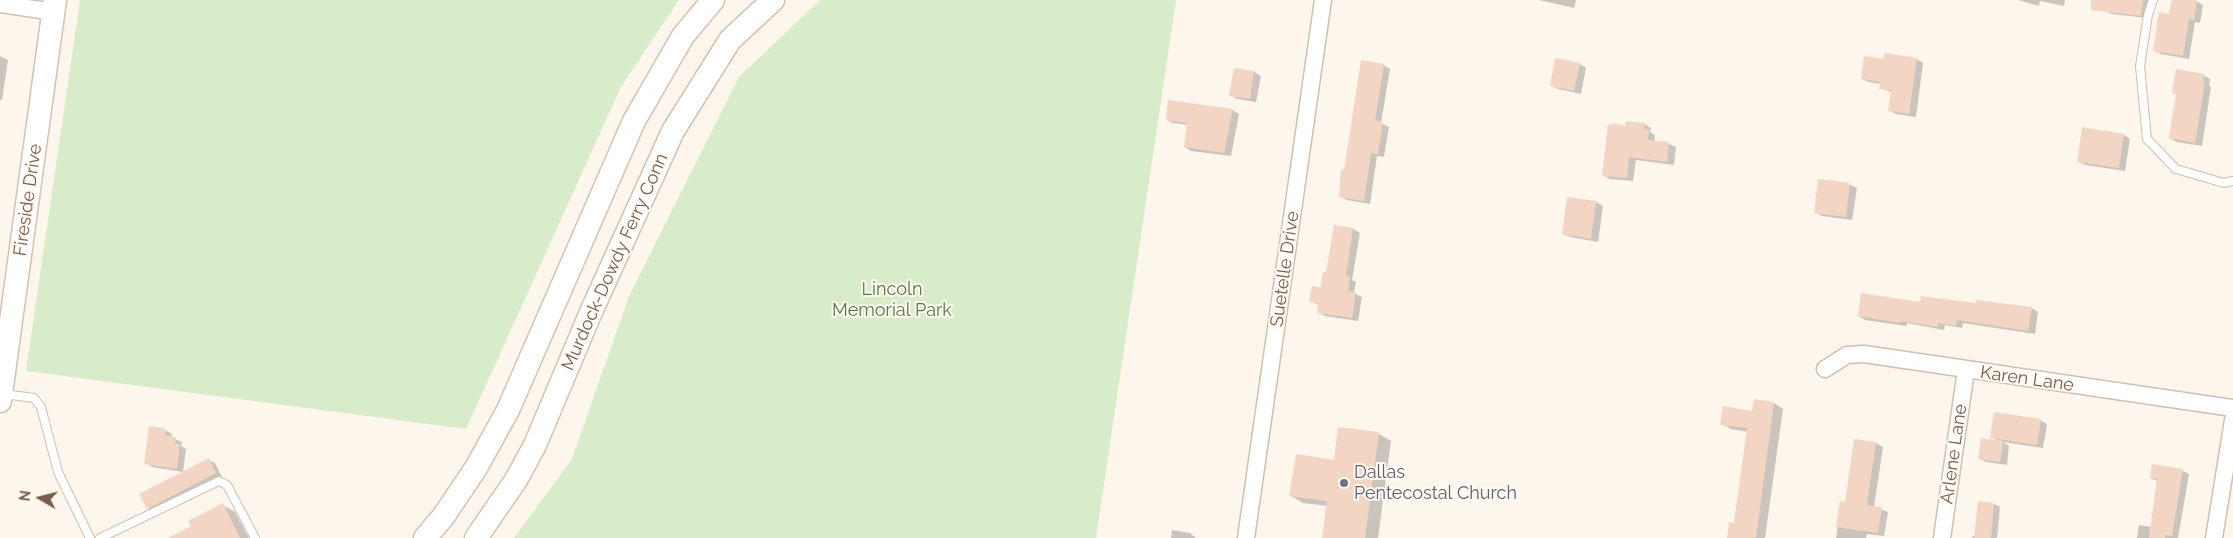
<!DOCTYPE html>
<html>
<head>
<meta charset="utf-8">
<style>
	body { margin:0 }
	#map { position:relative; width:2233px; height:538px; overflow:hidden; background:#fdf6ec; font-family:Raleway,sans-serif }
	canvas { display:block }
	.north { position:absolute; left:15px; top:473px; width:50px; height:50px; -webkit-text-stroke:4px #fffaf3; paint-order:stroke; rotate:278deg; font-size:14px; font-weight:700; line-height:20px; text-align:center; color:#7a5c4d }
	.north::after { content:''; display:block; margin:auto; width:18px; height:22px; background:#7a5c4d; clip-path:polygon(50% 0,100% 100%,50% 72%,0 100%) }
</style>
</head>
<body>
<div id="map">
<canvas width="2233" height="538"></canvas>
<div class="north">N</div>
</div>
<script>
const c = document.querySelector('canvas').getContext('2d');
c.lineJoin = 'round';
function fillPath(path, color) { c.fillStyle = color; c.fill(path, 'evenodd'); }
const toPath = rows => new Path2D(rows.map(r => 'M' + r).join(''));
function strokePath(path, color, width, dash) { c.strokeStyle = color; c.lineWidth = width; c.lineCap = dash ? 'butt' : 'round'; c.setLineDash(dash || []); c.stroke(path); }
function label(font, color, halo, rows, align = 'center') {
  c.font = font + ' Raleway,sans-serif'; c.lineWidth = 4; c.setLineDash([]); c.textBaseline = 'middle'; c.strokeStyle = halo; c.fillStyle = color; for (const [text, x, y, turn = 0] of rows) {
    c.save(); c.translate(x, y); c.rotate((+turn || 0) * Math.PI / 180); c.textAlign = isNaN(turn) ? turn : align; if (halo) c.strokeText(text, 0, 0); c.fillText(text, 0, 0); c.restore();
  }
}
fillPath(toPath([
	[80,0,679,0,621,87,466,429,26,371],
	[820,0,1176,0,1096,538,514,538,572,459,629,296,739,77]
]), '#d8ecc9');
fillPath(toPath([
	[1539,0,1576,0,1574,8],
	[2018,0,2065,0,2064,6,2040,1,2039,6],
	[2107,0,2150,0,2147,18,2112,14,2105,11],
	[2182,0,2196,1,2203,5,2200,23,2195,22,2189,59,2161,54,2155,51,2170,16],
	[0,56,8,60,2,100,0,100],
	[1917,59,1923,63,1916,117,1896,114,1889,110,1891,92,1880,88,1881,84,1869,82,1862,79,1884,60],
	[1580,64,1586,68,1581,94,1558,89,1551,85],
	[1383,65,1390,69,1381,123,1389,127,1384,157,1377,156,1370,204,1347,200,1340,196],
	[1235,69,1254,72,1261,76,1256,102,1237,99,1231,95],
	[2203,75,2210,79,2209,86,2211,87,2202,146,2177,142,2170,138,2177,95,2173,92],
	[1232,110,1239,114,1231,156,1191,151,1185,147,1188,125,1173,123,1167,120],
	[1644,124,1651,128,1650,132,1655,135,1654,142,1669,144,1676,147,1674,165,1636,160,1633,181,1610,179,1603,175,1626,128],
	[2124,135,2130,139,2125,171,2085,165,2078,161],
	[1819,181,1850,185,1857,188,1852,220,1822,216,1815,212],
	[1568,198,1596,202,1603,206,1598,242,1570,237,1563,234],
	[1335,227,1353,229,1360,233,1352,280,1356,282,1354,293,1362,297,1358,321,1325,316,1318,312,1319,305,1311,301,1322,289,1327,274],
	[1921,304,2032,308,2038,312,2035,334,1963,323,1962,328,1945,325,1944,330,1907,323,1907,326,1865,320,1859,316],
	[1774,403,1783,409,1765,538,1728,538,1735,524,1748,432,1731,429,1722,424],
	[2040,420,2047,424,2043,448,2003,442,2009,446,2007,465,1986,462,1980,459,1998,441,1991,437],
	[165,430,172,434,172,438,182,442,181,446,186,449,183,472,152,467,146,463],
	[1379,434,1391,441,1378,538,1323,538,1328,506,1303,503,1291,496,1335,461],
	[1855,440,1876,443,1883,447,1874,507,1888,512,1884,536,1867,534,1866,538,1836,538,1841,503,1846,504],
	[209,460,215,463,222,477,155,512,148,508],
	[2153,466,2183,471,2189,474,2178,538,2137,538,2139,525,2152,527,2158,482,2151,478],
	[1979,502,1994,504,2000,507,1997,538,1972,538,1973,536,1975,536],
	[223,505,235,512,249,538,171,538,193,527],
	[1172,530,1190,533,1196,538,1171,538]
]), '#0003');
fillPath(toPath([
	[2091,0,2143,0,2141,16,2091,10],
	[2172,0,2197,0,2194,20,2189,19,2183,56,2153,51,2159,12,2169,14],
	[1885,53,1917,58,1909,114,1888,111,1891,90,1879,89,1880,82,1861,79,1864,56,1883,59],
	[1555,58,1580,63,1574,91,1550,86],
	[1361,60,1384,64,1375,120,1383,122,1378,154,1371,153,1364,201,1339,197,1341,169,1344,170],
	[1234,68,1254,71,1250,99,1229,96],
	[2176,69,2204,74,2203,82,2205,82,2195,143,2169,138,2176,94,2172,93],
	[1168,100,1233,109,1224,153,1184,147,1187,123,1166,120],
	[1626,121,1645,123,1644,129,1649,130,1648,140,1669,142,1667,162,1629,157,1627,178,1602,176,1608,124,1612,125,1613,123,1625,126],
	[2082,127,2124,134,2119,168,2077,162],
	[1818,179,1850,183,1846,217,1814,213],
	[1567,197,1596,201,1591,239,1562,234],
	[1334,225,1353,228,1346,276,1350,277,1348,291,1356,292,1352,318,1317,313,1318,303,1309,302,1312,286,1321,287,1323,272,1326,273],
	[1861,293,1920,302,1921,296,1976,303,1977,300,2032,307,2028,331,1957,320,1956,326,1938,323,1938,327,1901,321,1900,323,1858,316],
	[1754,399,1774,402,1756,538,1727,538,1729,522,1734,523,1747,428,1720,425,1723,406,1752,411],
	[1994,412,2041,419,2037,445,1990,438],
	[149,426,166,429,165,435,176,437,175,444,180,444,177,469,144,464],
	[1338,427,1379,432,1365,538,1322,538,1327,501,1289,496,1296,454,1334,460],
	[1981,438,2003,441,2000,462,1978,459],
	[1854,439,1876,442,1867,505,1882,507,1878,533,1836,527,1840,501,1845,502],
	[209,458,216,473,147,509,139,494],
	[2152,464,2183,469,2172,536,2166,535,2165,538,2149,538,2157,479,2150,478],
	[1978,501,1994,503,1991,538,1974,538],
	[223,503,240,538,168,538,191,526,188,521]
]), '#f3d5c3');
const lane = toPath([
	[2153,0,2148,15,2140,66,2147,139,2176,169,2224,183,2233,181],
	[3,394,34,398,41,407,58,472,90,538],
	[100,538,219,481,227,485,255,538]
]);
const street = toPath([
	[0,4,54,12],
	[1825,369,1847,355,1864,354,2233,408],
	[1246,538,1323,0],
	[1942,538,1966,370],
	[2214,538,2233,420]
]);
const secondary = toPath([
	[0,401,55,0],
	[425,538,443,517,476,468,508,410,634,121,683,36,713,0],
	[476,538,516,480,535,445,591,312,673,131,730,40,773,0]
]);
strokePath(lane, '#d1beb0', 10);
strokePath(street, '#d1beb0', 19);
strokePath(secondary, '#d6c0b0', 25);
strokePath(lane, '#fff', 8);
strokePath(street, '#fff', 16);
strokePath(secondary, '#fff', 22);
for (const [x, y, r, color] of [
	[1344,483,5,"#6b7280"]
]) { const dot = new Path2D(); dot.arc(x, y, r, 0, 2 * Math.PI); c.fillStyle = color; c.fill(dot); strokePath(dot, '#fffaf3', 2); }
label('18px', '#7a5c4d', '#fffaf3', [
	["Fireside Drive",28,200,-82],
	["Murdock-Dowdy Ferry Conn",615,262,-66],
	["Suetelle Drive",1285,269,-82],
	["Karen Lane",2027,379,8],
	["Arlene Lane",1954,454,-82]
]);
label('18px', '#537a41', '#fffaf3', [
	["Lincoln",892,290],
	["Memorial Park",892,311]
]);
label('18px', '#5b616d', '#fffaf3', [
	["Dallas",1354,473],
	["Pentecostal Church",1354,494]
], 'left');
</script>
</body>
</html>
